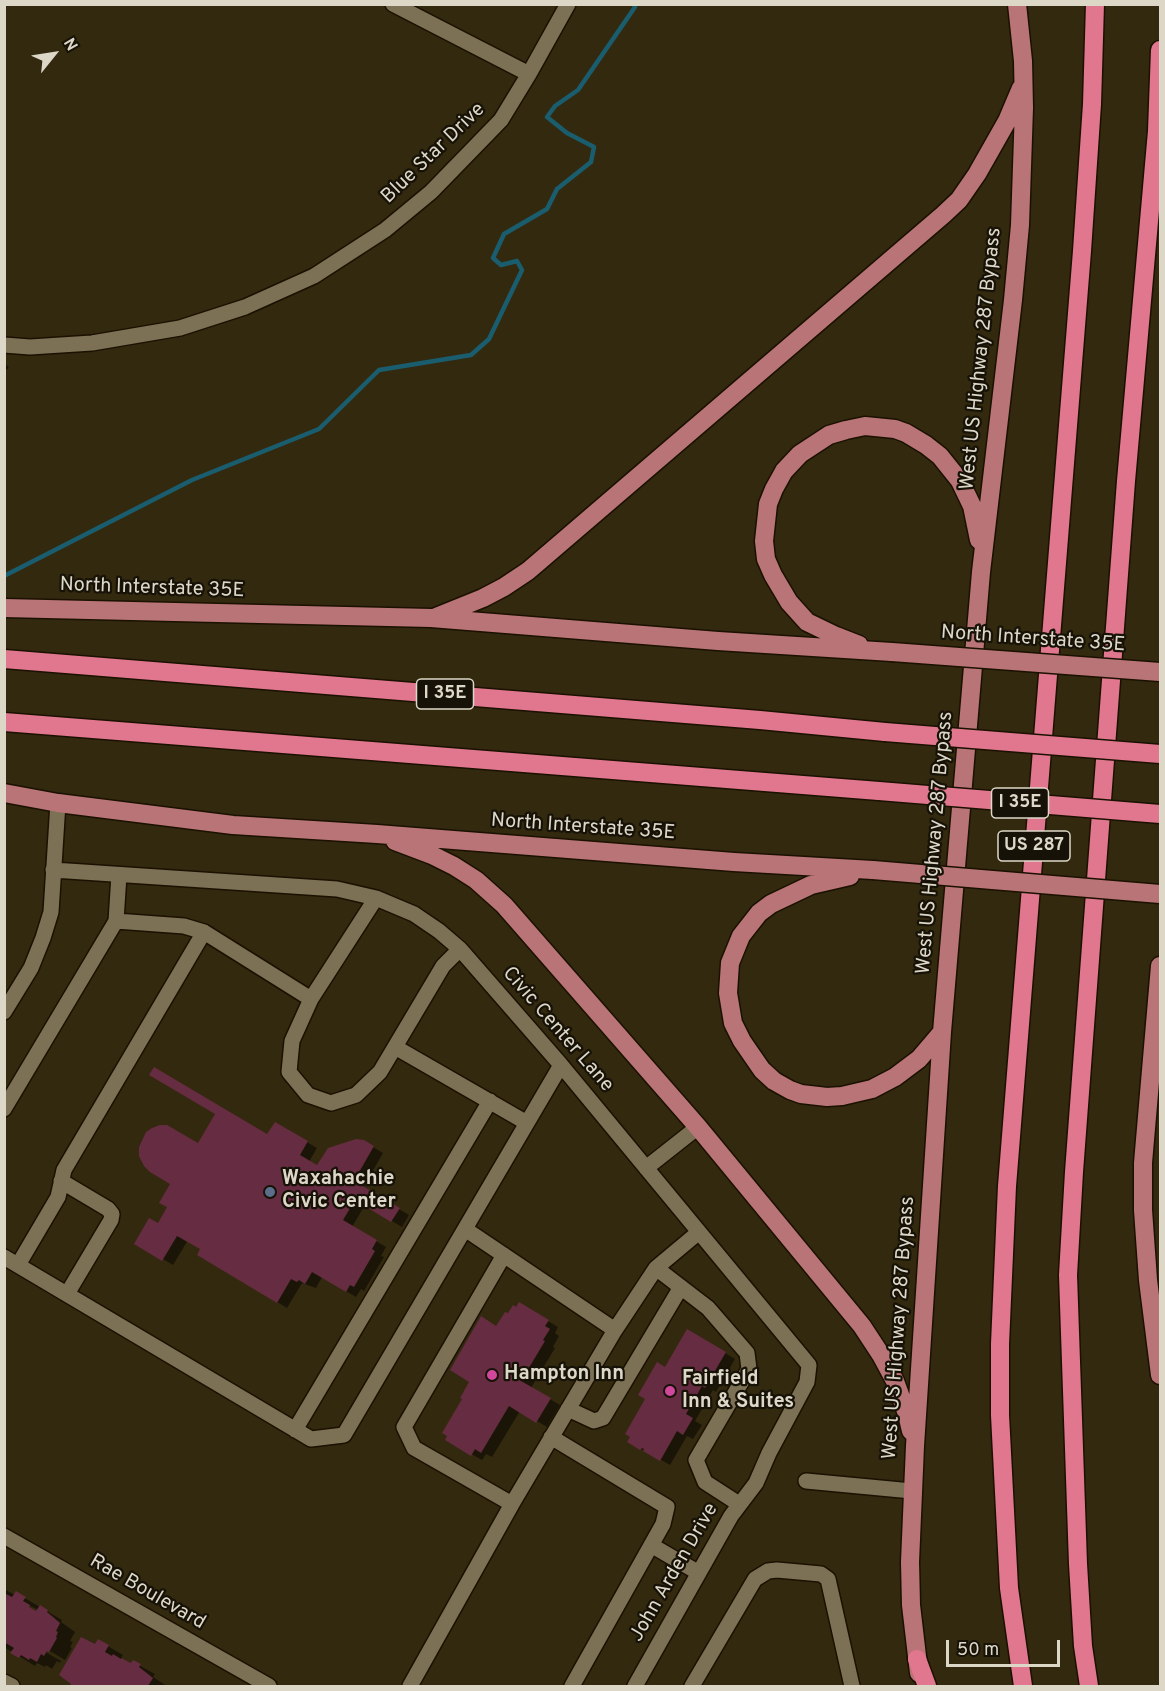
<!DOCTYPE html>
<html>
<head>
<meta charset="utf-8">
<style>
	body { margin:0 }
	#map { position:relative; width:1165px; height:1691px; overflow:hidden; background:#33290f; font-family:Overpass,sans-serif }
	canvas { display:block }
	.frame { position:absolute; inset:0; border:6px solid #ddd7c8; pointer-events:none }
	.north { position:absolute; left:24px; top:24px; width:60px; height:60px; -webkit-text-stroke:4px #171207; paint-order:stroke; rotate:60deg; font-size:16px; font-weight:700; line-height:24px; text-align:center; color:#ddd7c8 }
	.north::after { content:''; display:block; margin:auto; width:21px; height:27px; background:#ddd7c8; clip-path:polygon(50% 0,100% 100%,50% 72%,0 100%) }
	.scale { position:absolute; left:946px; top:1640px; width:114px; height:27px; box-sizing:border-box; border:3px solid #ddd7c8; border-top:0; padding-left:8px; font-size:18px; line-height:21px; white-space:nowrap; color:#ddd7c8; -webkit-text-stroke:4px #171207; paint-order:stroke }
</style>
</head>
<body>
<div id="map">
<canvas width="1165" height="1691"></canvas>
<div class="frame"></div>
<div class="north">N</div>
<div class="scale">50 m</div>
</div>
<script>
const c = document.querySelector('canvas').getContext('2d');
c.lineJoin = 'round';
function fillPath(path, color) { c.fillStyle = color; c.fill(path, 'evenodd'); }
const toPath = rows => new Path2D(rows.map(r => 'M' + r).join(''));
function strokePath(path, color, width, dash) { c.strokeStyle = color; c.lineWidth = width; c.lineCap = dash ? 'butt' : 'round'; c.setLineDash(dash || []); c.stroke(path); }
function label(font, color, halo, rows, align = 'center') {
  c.font = font + ' Overpass,sans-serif'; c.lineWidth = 4.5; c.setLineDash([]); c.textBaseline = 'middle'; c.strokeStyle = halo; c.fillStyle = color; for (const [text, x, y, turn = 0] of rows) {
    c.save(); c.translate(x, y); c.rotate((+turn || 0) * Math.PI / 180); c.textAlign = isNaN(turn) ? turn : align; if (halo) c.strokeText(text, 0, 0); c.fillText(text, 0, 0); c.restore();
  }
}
fillPath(toPath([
	[4,362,9,368,4,371],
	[276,1124,317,1148,309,1162,318,1167,373,1147,383,1153,363,1188,409,1215,402,1227,365,1205,352,1227,386,1247,381,1256,384,1257,364,1291,361,1289,356,1297,322,1277,316,1288,302,1283,287,1308,199,1255,202,1249,188,1240,173,1265,136,1243,158,1225,199,1145,268,1136],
	[520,1304,558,1327,555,1333,559,1336,553,1347,555,1348,531,1388,560,1405,547,1427,520,1411,492,1457,486,1454,482,1460,447,1440,464,1399,508,1315,517,1309],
	[688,1331,735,1359,716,1392,713,1390,695,1421,702,1425,693,1439,687,1436,670,1465,629,1442,666,1369],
	[4,1589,15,1595,16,1593,62,1620,61,1622,75,1632,70,1641,73,1642,70,1647,72,1648,65,1660,43,1647,42,1650,61,1661,60,1663,57,1661,52,1669,46,1665,45,1667,37,1663,35,1666,4,1647],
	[23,1602,38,1610,38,1613,22,1604],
	[99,1641,123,1655,121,1659,131,1665,133,1662,155,1674,153,1677,167,1686,72,1686]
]), '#0007');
strokePath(toPath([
	[4,576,192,480,319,429,379,370,471,355,489,339,522,270,517,261,501,265,493,258,504,234,547,209,557,189,591,162,594,147,567,133,547,117,555,106,578,90,635,7,634,4]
]), '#1a5d6e', 4.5);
fillPath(toPath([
	[154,1067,267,1134,275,1122,308,1141,300,1155,317,1165,328,1148,356,1139,364,1140,374,1146,354,1181,400,1208,391,1222,355,1200,343,1220,377,1240,372,1249,375,1251,354,1287,350,1285,346,1292,312,1272,305,1284,299,1280,297,1282,291,1279,277,1303,197,1255,200,1249,177,1236,162,1261,134,1244,149,1218,158,1223,167,1207,159,1203,170,1184,150,1172,144,1166,139,1156,139,1147,146,1132,152,1128,160,1125,167,1125,198,1143,215,1114,149,1075],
	[519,1302,549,1320,545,1326,550,1329,543,1340,545,1341,521,1381,551,1398,536,1423,509,1406,481,1453,475,1449,471,1456,445,1440,447,1436,442,1433,462,1399,460,1398,469,1382,450,1370,481,1316,496,1326,505,1312,508,1313,513,1305,516,1307],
	[687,1329,726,1352,705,1388,702,1386,686,1414,693,1418,683,1435,677,1431,660,1461,643,1451,644,1449,642,1448,640,1450,627,1442,630,1437,625,1434,645,1399,638,1395,657,1362,665,1367],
	[16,1591,26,1597,23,1601,30,1605,29,1607,36,1611,40,1605,48,1610,47,1612,60,1623,56,1631,58,1632,56,1637,57,1638,49,1652,47,1651,44,1656,41,1654,37,1662,30,1658,29,1660,21,1655,19,1658,10,1653,14,1648,4,1642,4,1593,12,1597],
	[81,1637,95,1644,98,1639,109,1645,105,1652,112,1656,113,1654,121,1659,121,1658,131,1663,133,1660,141,1664,139,1667,153,1678,148,1686,70,1686,71,1684,59,1675]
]), '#662c41');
const minor = toPath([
	[393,4,529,74],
	[4,345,30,347,92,343,180,328,245,307,314,276,385,230,431,192,501,120,529,74,568,4],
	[53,870,337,889,376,898,414,914,439,931,460,949,561,1065,809,1365,807,1382,769,1453,756,1483,731,1516,635,1686],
	[116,921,184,926,204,932,311,999,376,898],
	[311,999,292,1041,289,1072,308,1095,331,1103,356,1095,380,1072,443,966,460,949],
	[4,1012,31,968,43,938,51,912,58,803],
	[395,1047,527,1123],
	[4,1109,116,921,119,875],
	[646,1168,698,1127],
	[61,1181,108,1209,112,1214,111,1220,67,1294],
	[465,1229,615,1330,656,1268,708,1308,747,1353,749,1369,696,1460,705,1482,739,1504],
	[504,1255,404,1427,414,1448,512,1504,615,1330],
	[4,1257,311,1439,344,1435,561,1065],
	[18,1265,58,1197,64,1170,204,932],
	[656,1268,699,1232],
	[568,1409,594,1421,603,1418,681,1287],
	[295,1430,490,1101],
	[551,1437,667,1507,663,1524,572,1686],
	[806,1481,912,1491],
	[4,1536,269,1686],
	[651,1545,699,1573],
	[4,1682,12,1686],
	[410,1686,512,1504],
	[692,1686,755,1579,768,1571,777,1570,821,1574,828,1579,852,1686]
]);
const major = toPath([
	[4,608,431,618,718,641,892,652],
	[436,617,483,598,504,587,528,571,943,215,959,200,977,174,1007,121,1021,88],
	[859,645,836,636,807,622,789,602,773,575,766,559,764,541,768,504,774,489,784,471,800,454,829,435,846,430,865,426,895,429,906,433,926,445,940,456,960,481,972,506,979,540],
	[4,793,58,803,233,825,377,834,734,862,873,870],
	[395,841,432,855,454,866,476,880,504,905,698,1127,862,1326,881,1355,895,1381,907,1414,911,1431],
	[850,876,811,885,771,904,759,913,741,936,730,963,728,993,733,1023,742,1041,762,1070,774,1081,790,1090,801,1094,827,1097,842,1096,872,1089,895,1077,919,1059,942,1032],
	[1160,966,1143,1163,1143,1210,1148,1280,1160,1375],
	[919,1673,911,1605,910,1562,915,1446,942,1032,981,572,1013,300,1020,225,1024,108,1023,61,1017,4]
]);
const highway = toPath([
	[4,659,760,720,885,732],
	[4,722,879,791],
	[917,1659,927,1686],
	[1023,1686,1009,1588,1000,1415,1000,1344,1007,1186,1082,251,1092,104,1095,4],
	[1089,1686,1083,1646,1078,1564,1068,1275,1074,1172,1126,481,1157,131,1160,50]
]);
strokePath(minor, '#1b1100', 18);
strokePath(major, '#1b1100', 21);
strokePath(highway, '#1b1100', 21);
strokePath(minor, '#7c7055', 15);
strokePath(major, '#b97477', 18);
strokePath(highway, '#e1778e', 18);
const majorBridge = toPath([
	[892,652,1160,672],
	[873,870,1160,894]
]);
const highwayBridge = toPath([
	[885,732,1160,754],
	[879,791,1160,814]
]);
strokePath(majorBridge, '#1b1100', 21, []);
strokePath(highwayBridge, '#1b1100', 21, []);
strokePath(majorBridge, '#b97477', 18);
strokePath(highwayBridge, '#e1778e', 18);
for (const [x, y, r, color] of [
	[270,1192,6,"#5c6f8a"],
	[492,1375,6,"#d1479c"],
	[670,1391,6,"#d1479c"]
]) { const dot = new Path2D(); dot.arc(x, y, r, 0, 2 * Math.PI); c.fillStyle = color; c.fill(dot); strokePath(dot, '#171207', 2); }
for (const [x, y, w] of [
	[445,694,57],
	[1020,803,57],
	[1034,846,72]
]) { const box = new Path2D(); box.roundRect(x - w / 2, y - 15, w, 30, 4.5); c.fillStyle = '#171207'; c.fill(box); strokePath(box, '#ddd7c8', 1.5); }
label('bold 18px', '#ddd7c8', null, [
	["I 35E",445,694],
	["I 35E",1020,803],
	["US 287",1034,846]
]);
label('20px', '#ddd7c8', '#171207', [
	["Blue Star Drive",434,154,-44],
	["West US Highway 287 Bypass",982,359,-84],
	["North Interstate 35E",152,589,2],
	["North Interstate 35E",1033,640,4],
	["North Interstate 35E",583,828,4],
	["West US Highway 287 Bypass",936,843,-85],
	["Civic Center Lane",557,1030,49],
	["West US Highway 287 Bypass",900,1328,-86],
	["John Arden Drive",675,1573,-60],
	["Rae Boulevard",147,1593,30]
]);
label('bold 20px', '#ddd7c8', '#171207', [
	["Waxahachie",282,1180],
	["Civic Center",282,1203],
	["Hampton Inn",504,1375],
	["Fairfield",682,1380],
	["Inn & Suites",682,1403]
], 'left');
</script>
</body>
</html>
